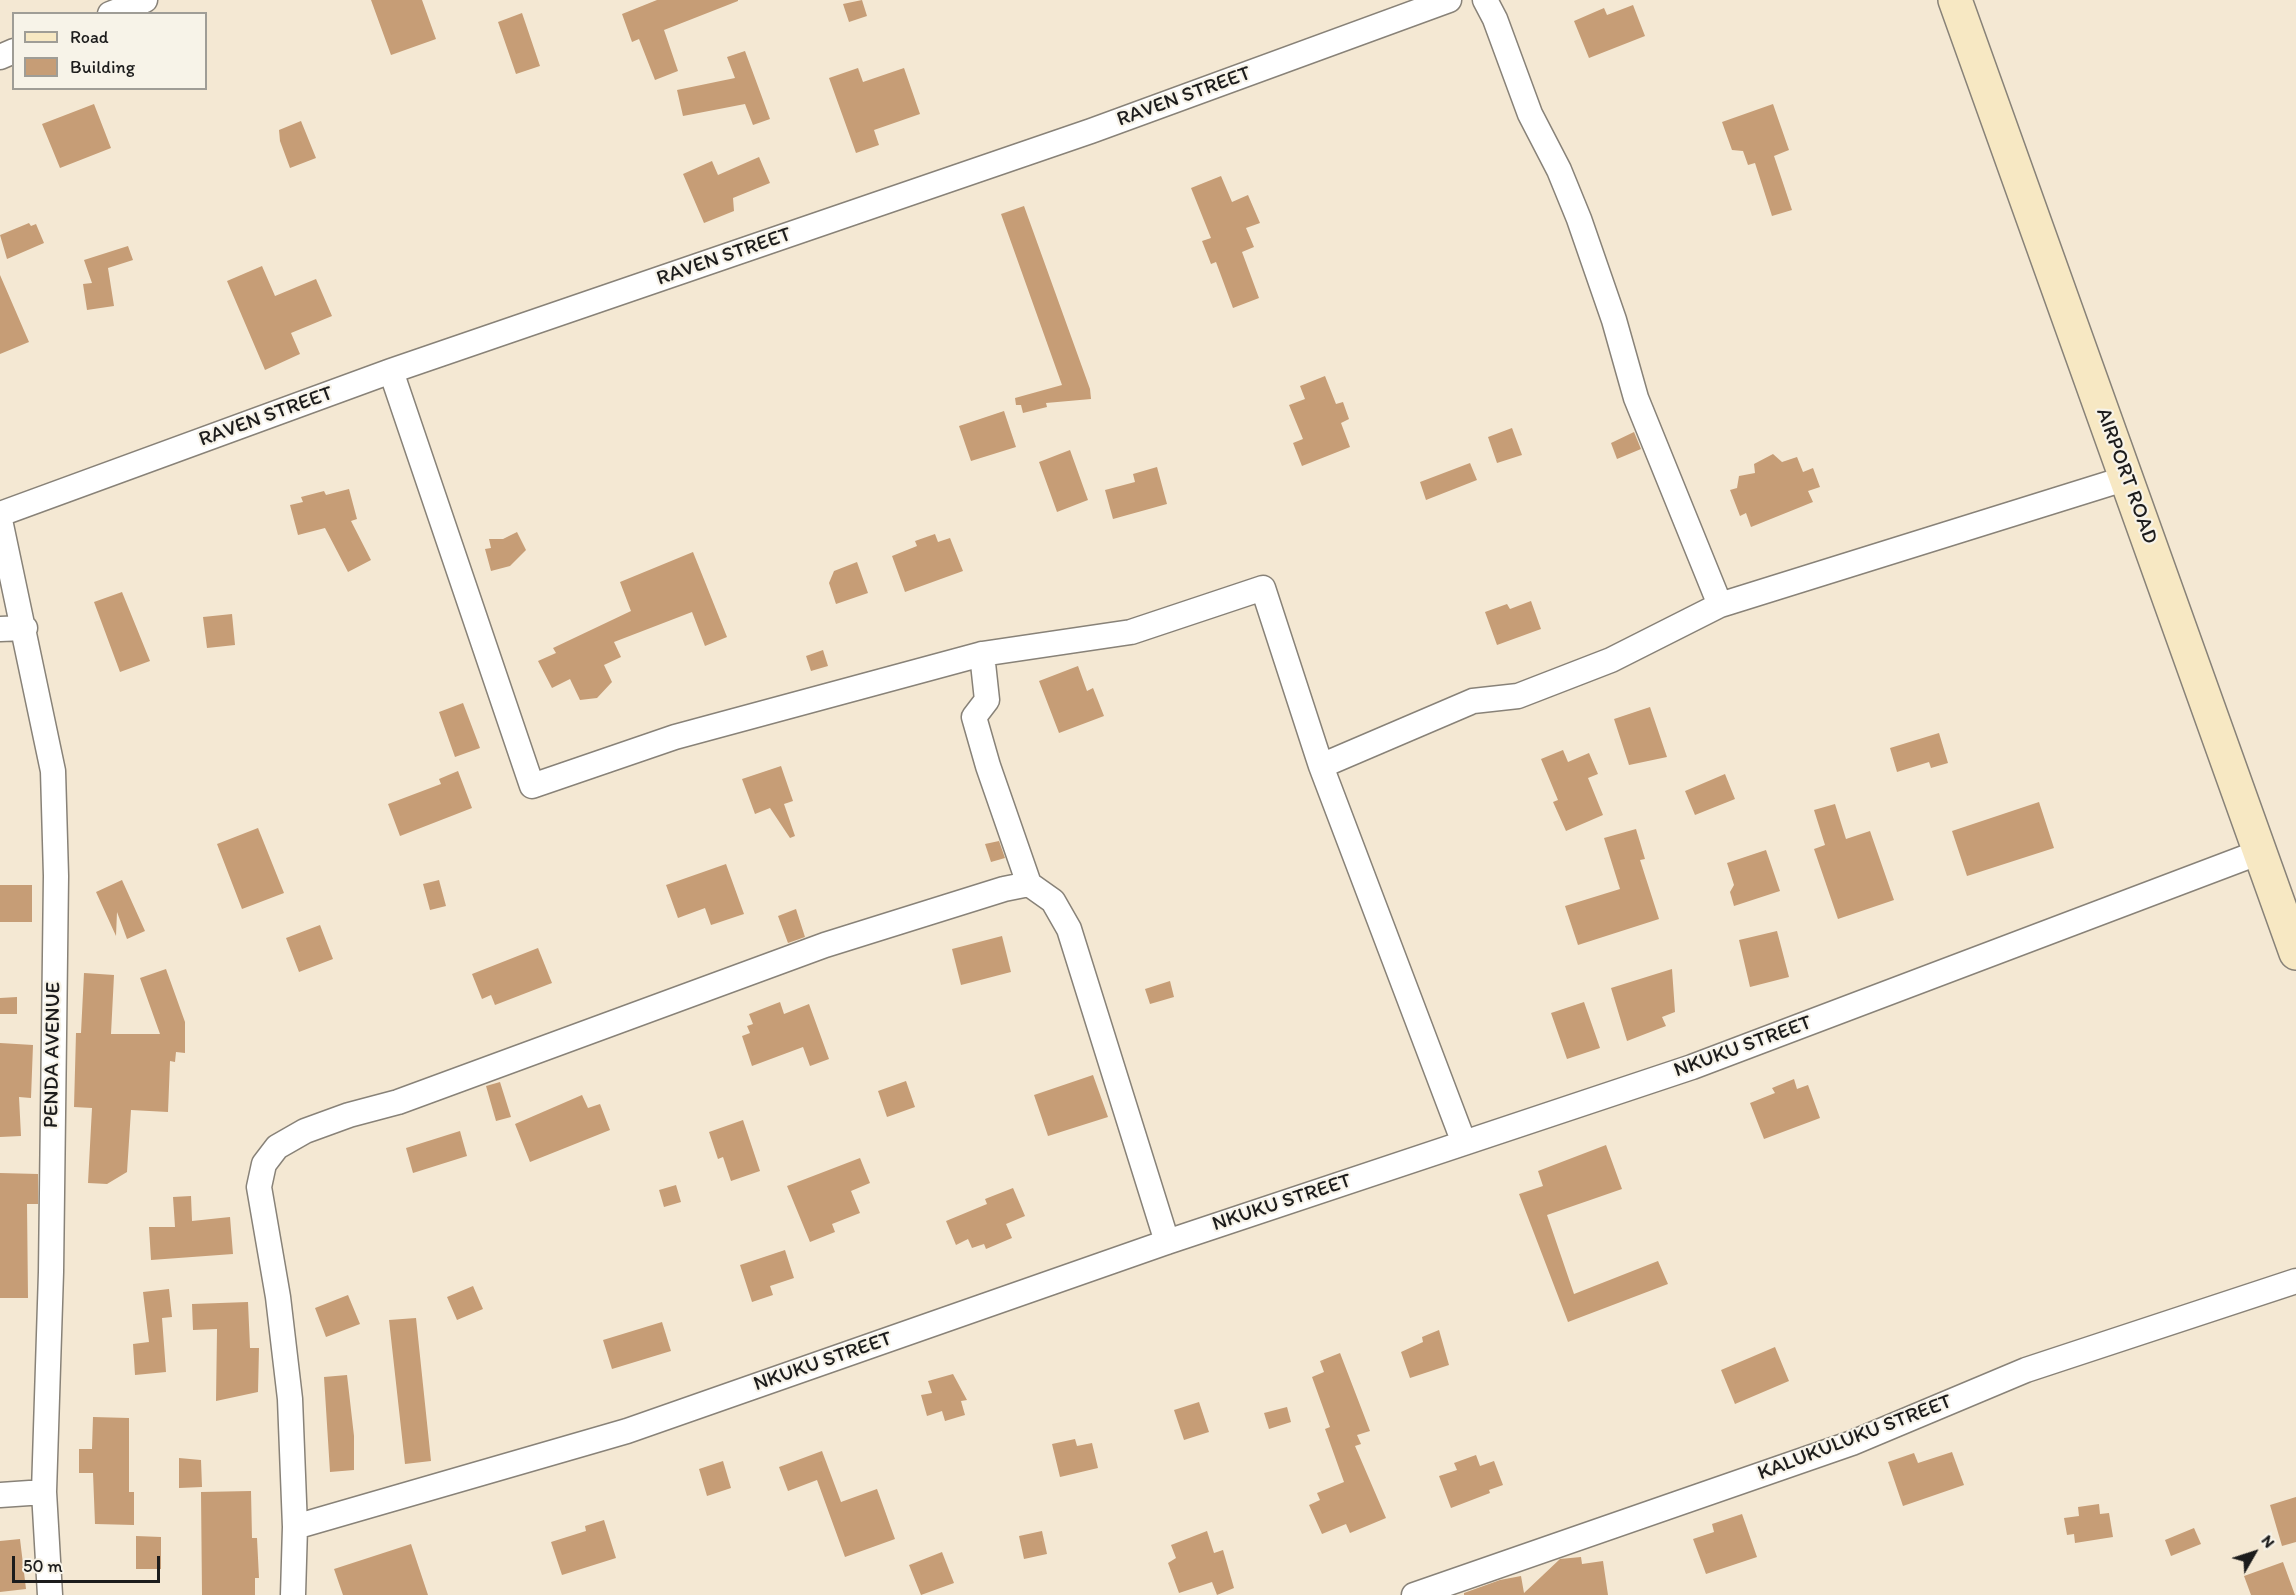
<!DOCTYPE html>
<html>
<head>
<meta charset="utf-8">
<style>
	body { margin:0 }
	#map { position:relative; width:2296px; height:1595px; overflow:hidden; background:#f4e8d3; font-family:Itim,sans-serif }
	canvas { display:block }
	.legend { position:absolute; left:12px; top:12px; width:195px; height:78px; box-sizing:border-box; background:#f7f3e8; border:2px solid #9f9d96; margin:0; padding:8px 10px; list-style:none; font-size:18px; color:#1c1c1c }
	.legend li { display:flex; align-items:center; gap:12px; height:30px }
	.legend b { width:30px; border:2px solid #9f9d96 }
	.north { position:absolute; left:2224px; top:1523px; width:60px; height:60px; -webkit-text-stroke:4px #f7f3e8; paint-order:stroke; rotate:51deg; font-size:16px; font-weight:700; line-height:24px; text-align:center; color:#1c1c1c }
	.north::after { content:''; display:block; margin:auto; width:21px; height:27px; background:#1c1c1c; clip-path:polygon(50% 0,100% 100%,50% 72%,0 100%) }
	.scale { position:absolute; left:12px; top:1556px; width:148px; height:27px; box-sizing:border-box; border:3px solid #1c1c1c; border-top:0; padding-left:8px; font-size:18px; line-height:21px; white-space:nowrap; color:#1c1c1c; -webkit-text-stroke:4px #f7f3e8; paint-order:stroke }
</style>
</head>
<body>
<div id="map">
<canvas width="2296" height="1595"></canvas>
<ul class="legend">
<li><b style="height:8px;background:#f7e8c3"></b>Road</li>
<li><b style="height:16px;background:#c69d76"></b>Building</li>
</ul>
<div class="north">N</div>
<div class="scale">50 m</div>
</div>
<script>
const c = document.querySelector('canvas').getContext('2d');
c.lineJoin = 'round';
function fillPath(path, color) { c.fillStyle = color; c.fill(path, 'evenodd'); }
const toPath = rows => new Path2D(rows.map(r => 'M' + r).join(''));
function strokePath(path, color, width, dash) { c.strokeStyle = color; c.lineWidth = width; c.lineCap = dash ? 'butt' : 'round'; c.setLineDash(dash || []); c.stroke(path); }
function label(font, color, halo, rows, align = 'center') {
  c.font = font + ' Itim,sans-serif'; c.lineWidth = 4.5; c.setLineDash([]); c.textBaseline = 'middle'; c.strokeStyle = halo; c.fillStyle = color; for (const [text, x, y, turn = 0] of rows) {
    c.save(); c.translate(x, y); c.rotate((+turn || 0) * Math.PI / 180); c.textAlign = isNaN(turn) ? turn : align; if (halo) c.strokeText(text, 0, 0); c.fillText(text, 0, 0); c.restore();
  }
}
fillPath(toPath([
	[371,0,422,0,436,39,391,55],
	[657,0,738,0,738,1,664,30,678,71,655,80,639,39,632,42,622,14],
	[862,0,867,16,849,22,843,4],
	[1633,5,1645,36,1589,58,1574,21,1604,8,1607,15],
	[522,13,540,66,516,74,498,22],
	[745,51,770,119,753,125,745,104,683,116,677,90,735,78,727,57],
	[858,68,863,82,904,68,920,114,874,130,879,145,856,153,829,78],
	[94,104,111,148,60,168,42,124],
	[1773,104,1789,150,1774,156,1792,210,1772,216,1755,163,1748,165,1743,151,1732,150,1722,122],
	[301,121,316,158,290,168,280,141,279,130],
	[759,157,770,183,733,198,734,211,704,223,683,174,712,161,718,175],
	[1221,176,1232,202,1248,195,1260,223,1246,228,1254,247,1242,252,1259,298,1233,308,1216,262,1211,264,1202,241,1211,238,1191,188],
	[1024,206,1090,389,1091,399,1046,403,1047,407,1023,413,1021,405,1016,405,1015,398,1062,385,1001,214],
	[29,223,31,226,36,224,44,243,7,259,0,235],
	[128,246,133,260,108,268,114,306,87,310,83,284,92,283,84,260],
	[262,266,275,296,316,279,332,316,291,333,300,354,265,370,227,281],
	[0,275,29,342,0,354],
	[1325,376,1336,404,1343,402,1349,419,1341,423,1350,447,1302,466,1293,443,1303,439,1289,405,1305,399,1300,386],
	[1004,411,1016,447,971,461,959,426],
	[1512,428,1522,455,1497,463,1488,437],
	[1634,432,1641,449,1617,459,1611,443],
	[1070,450,1088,500,1057,512,1039,462],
	[1773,454,1782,462,1797,457,1803,472,1813,468,1820,487,1808,491,1813,502,1751,527,1746,513,1740,516,1730,490,1737,488,1739,476,1755,473,1754,464],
	[1470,463,1477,480,1426,500,1420,482],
	[1157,467,1167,504,1113,519,1105,490,1135,482,1133,474],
	[349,489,357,519,351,521,371,560,348,572,325,528,298,535,290,505,303,502,301,497,324,491,326,495],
	[517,532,526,550,510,566,491,571,485,549,491,548,489,539,503,539],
	[935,534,938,542,950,538,963,571,905,592,892,556,917,546,915,541],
	[693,552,727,637,705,646,692,612,614,642,621,657,604,665,612,682,597,698,580,700,570,679,552,688,538,661,556,653,553,648,631,611,620,582],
	[857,562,868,593,836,604,829,583,834,571],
	[122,592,150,661,120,672,94,602],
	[1531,601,1541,629,1497,645,1485,612,1507,604,1510,609],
	[232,614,235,645,207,648,203,617],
	[823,650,828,666,811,671,806,656],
	[1078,666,1087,691,1093,688,1104,716,1059,733,1039,681],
	[463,703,480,748,455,757,439,712],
	[1650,707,1667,757,1629,765,1614,719],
	[1939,733,1948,763,1931,768,1929,762,1897,772,1890,748],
	[1563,750,1568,762,1589,753,1598,774,1588,778,1603,815,1566,831,1553,802,1558,800,1541,759],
	[781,766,793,801,784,804,795,836,790,838,770,808,755,814,742,779],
	[458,771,472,808,400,836,388,804,441,784,439,779],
	[1725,774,1735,799,1695,815,1685,791],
	[2039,802,2054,848,1967,876,1952,831],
	[1835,804,1846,839,1870,831,1894,900,1838,919,1814,849,1825,845,1814,810],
	[258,828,284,893,242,909,217,844],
	[1636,829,1645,859,1640,860,1659,919,1578,945,1565,906,1620,889,1604,838],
	[999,841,1005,858,991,862,985,844],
	[1766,850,1780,891,1734,906,1730,892,1734,885,1727,863],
	[726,864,744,914,711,925,705,908,678,918,666,885],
	[122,880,145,931,127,939,117,912,116,936,96,892],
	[439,880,446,906,430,910,423,884],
	[0,885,32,885,32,922,0,922],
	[796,909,805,937,788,943,778,916],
	[320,925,333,959,299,972,286,938],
	[1777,931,1789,977,1750,987,1739,940],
	[1002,936,1011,972,961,985,952,949],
	[538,948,552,983,495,1005,491,995,482,999,472,974],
	[166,969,185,1022,185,1053,176,1052,175,1062,170,1061,168,1112,131,1110,127,1172,107,1184,88,1183,92,1108,74,1107,76,1033,81,1033,84,973,114,975,111,1034,160,1034,140,978],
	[1672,969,1675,1012,1662,1017,1666,1026,1627,1041,1611,988],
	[1170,981,1174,997,1150,1004,1145,989],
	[17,997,17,1014,0,1014,0,998],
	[780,1002,784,1014,809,1004,829,1059,810,1066,803,1047,752,1066,742,1036,750,1033,747,1026,753,1024,749,1014],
	[1584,1002,1600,1048,1567,1059,1551,1013],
	[0,1043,33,1045,31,1098,19,1097,21,1136,0,1137],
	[1093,1075,1108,1117,1048,1136,1034,1095],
	[1794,1079,1797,1089,1808,1085,1820,1118,1764,1139,1750,1103,1775,1093,1772,1088],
	[906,1081,915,1107,887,1117,878,1091],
	[500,1082,511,1117,496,1121,486,1086],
	[582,1095,588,1108,600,1104,610,1130,530,1162,515,1124],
	[743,1120,760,1171,731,1181,723,1157,718,1159,709,1132],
	[460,1131,467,1156,413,1173,406,1148],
	[1606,1145,1622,1189,1547,1215,1574,1294,1658,1261,1668,1284,1568,1322,1519,1194,1543,1186,1538,1171],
	[860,1158,870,1183,851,1191,860,1213,832,1224,835,1232,810,1242,787,1186],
	[0,1173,38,1174,38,1204,27,1204,28,1298,0,1298],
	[676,1185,681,1202,664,1207,659,1190],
	[1013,1188,1025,1216,1006,1224,1012,1238,986,1249,984,1244,972,1248,968,1239,956,1245,946,1221,987,1204,985,1199],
	[191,1196,192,1221,230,1217,233,1254,151,1260,149,1227,175,1227,173,1197],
	[785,1250,794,1278,770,1286,773,1295,752,1302,740,1265],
	[473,1286,483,1309,457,1320,447,1297],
	[169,1289,172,1317,162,1318,166,1372,135,1375,133,1344,149,1342,143,1292],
	[348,1295,360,1324,326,1337,315,1308],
	[248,1302,250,1348,259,1348,258,1392,216,1401,217,1329,193,1330,192,1304],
	[416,1318,431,1461,405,1464,389,1320],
	[662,1322,671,1351,612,1369,603,1340],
	[1439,1330,1449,1365,1410,1378,1401,1352,1423,1342,1422,1337],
	[1775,1347,1789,1381,1735,1404,1721,1370],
	[1340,1353,1370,1431,1357,1435,1361,1444,1355,1446,1386,1518,1350,1533,1346,1524,1322,1534,1309,1505,1320,1500,1317,1493,1344,1482,1325,1429,1330,1427,1312,1377,1324,1372,1320,1361],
	[953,1374,967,1400,961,1401,965,1415,945,1421,942,1411,927,1416,921,1395,932,1393,928,1381],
	[347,1375,354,1436,354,1470,330,1472,324,1377],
	[1199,1402,1209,1432,1184,1440,1174,1410],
	[1287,1407,1291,1422,1269,1429,1264,1413],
	[93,1417,129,1418,129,1492,134,1492,134,1525,95,1524,93,1473,79,1473,79,1449,92,1449],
	[1075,1439,1077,1446,1092,1443,1098,1468,1060,1477,1052,1444],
	[822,1451,841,1502,877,1489,895,1539,845,1557,817,1480,788,1491,779,1467],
	[1952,1452,1964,1485,1903,1506,1888,1462,1914,1453,1918,1463],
	[1476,1455,1480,1466,1494,1461,1503,1485,1489,1490,1490,1493,1451,1508,1439,1476,1457,1470,1454,1463],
	[179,1458,201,1460,202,1487,179,1488],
	[723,1461,731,1488,707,1496,699,1469],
	[251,1491,252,1538,257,1538,259,1578,255,1578,255,1595,202,1595,201,1492],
	[2296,1497,2296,1542,2282,1546,2270,1505],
	[2099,1504,2100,1514,2109,1513,2113,1537,2075,1543,2074,1534,2067,1535,2064,1518,2079,1516,2078,1507],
	[1742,1514,1757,1557,1706,1574,1693,1539,1714,1532,1712,1524],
	[604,1520,616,1558,562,1575,551,1542,586,1531,585,1526],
	[2194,1528,2201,1544,2171,1556,2165,1540],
	[1042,1531,1047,1554,1024,1559,1019,1536],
	[1207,1531,1214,1553,1223,1550,1234,1588,1217,1595,1212,1582,1179,1593,1168,1563,1176,1558,1171,1545],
	[136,1536,161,1537,161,1569,136,1569],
	[20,1539,26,1589,0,1592,0,1541],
	[411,1544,428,1595,343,1595,334,1569],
	[942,1552,954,1583,921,1595,909,1565],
	[1581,1557,1582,1564,1603,1561,1608,1595,1464,1595,1464,1593,1500,1580,1521,1576,1524,1593,1560,1559],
	[2283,1562,2295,1595,2251,1595,2244,1576]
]), '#c69d76');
const street = toPath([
	[1485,0,1495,19,1530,114,1559,170,1579,219,1614,320,1636,398,1720,605],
	[110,14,145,0],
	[0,57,14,51],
	[391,371,532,786,675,737,982,654,1131,632,1263,588,1321,766,1464,1143],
	[0,514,391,371,1091,131,1449,0],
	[0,520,53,771,56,876,51,1272,44,1492,50,1595],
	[0,629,25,628],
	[982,654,987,700,974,717,988,766,1029,884],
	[1321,766,1473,701,1518,696,1611,660,1720,605,2127,478],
	[0,1495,44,1492],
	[295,1527,627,1431,1167,1242,1692,1067,2260,852],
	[293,1595,295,1527,290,1399,278,1297,259,1187,264,1164,277,1147,305,1131,349,1115,398,1102,825,945,1004,889,1029,884,1053,901,1069,929,1167,1242],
	[1414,1595,1852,1443,2026,1370,2296,1281]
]);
const secondary = toPath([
	[1955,0,2296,953]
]);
strokePath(street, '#888278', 27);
strokePath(secondary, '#888278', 36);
strokePath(street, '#fff', 24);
strokePath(secondary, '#f7e8c3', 33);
label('21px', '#1c1c1c', '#f7f3e8', [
	["RAVEN STREET",1184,97,-20],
	["RAVEN STREET",724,257,-19],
	["RAVEN STREET",266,417,-20],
	["AIRPORT ROAD",2126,476,70],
	["NKUKU STREET",1743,1047,-20],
	["PENDA AVENUE",53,1055,-89],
	["NKUKU STREET",1282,1203,-18],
	["NKUKU STREET",823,1362,-19],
	["KALUKULUKU STREET",1855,1438,-21]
]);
</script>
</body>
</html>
